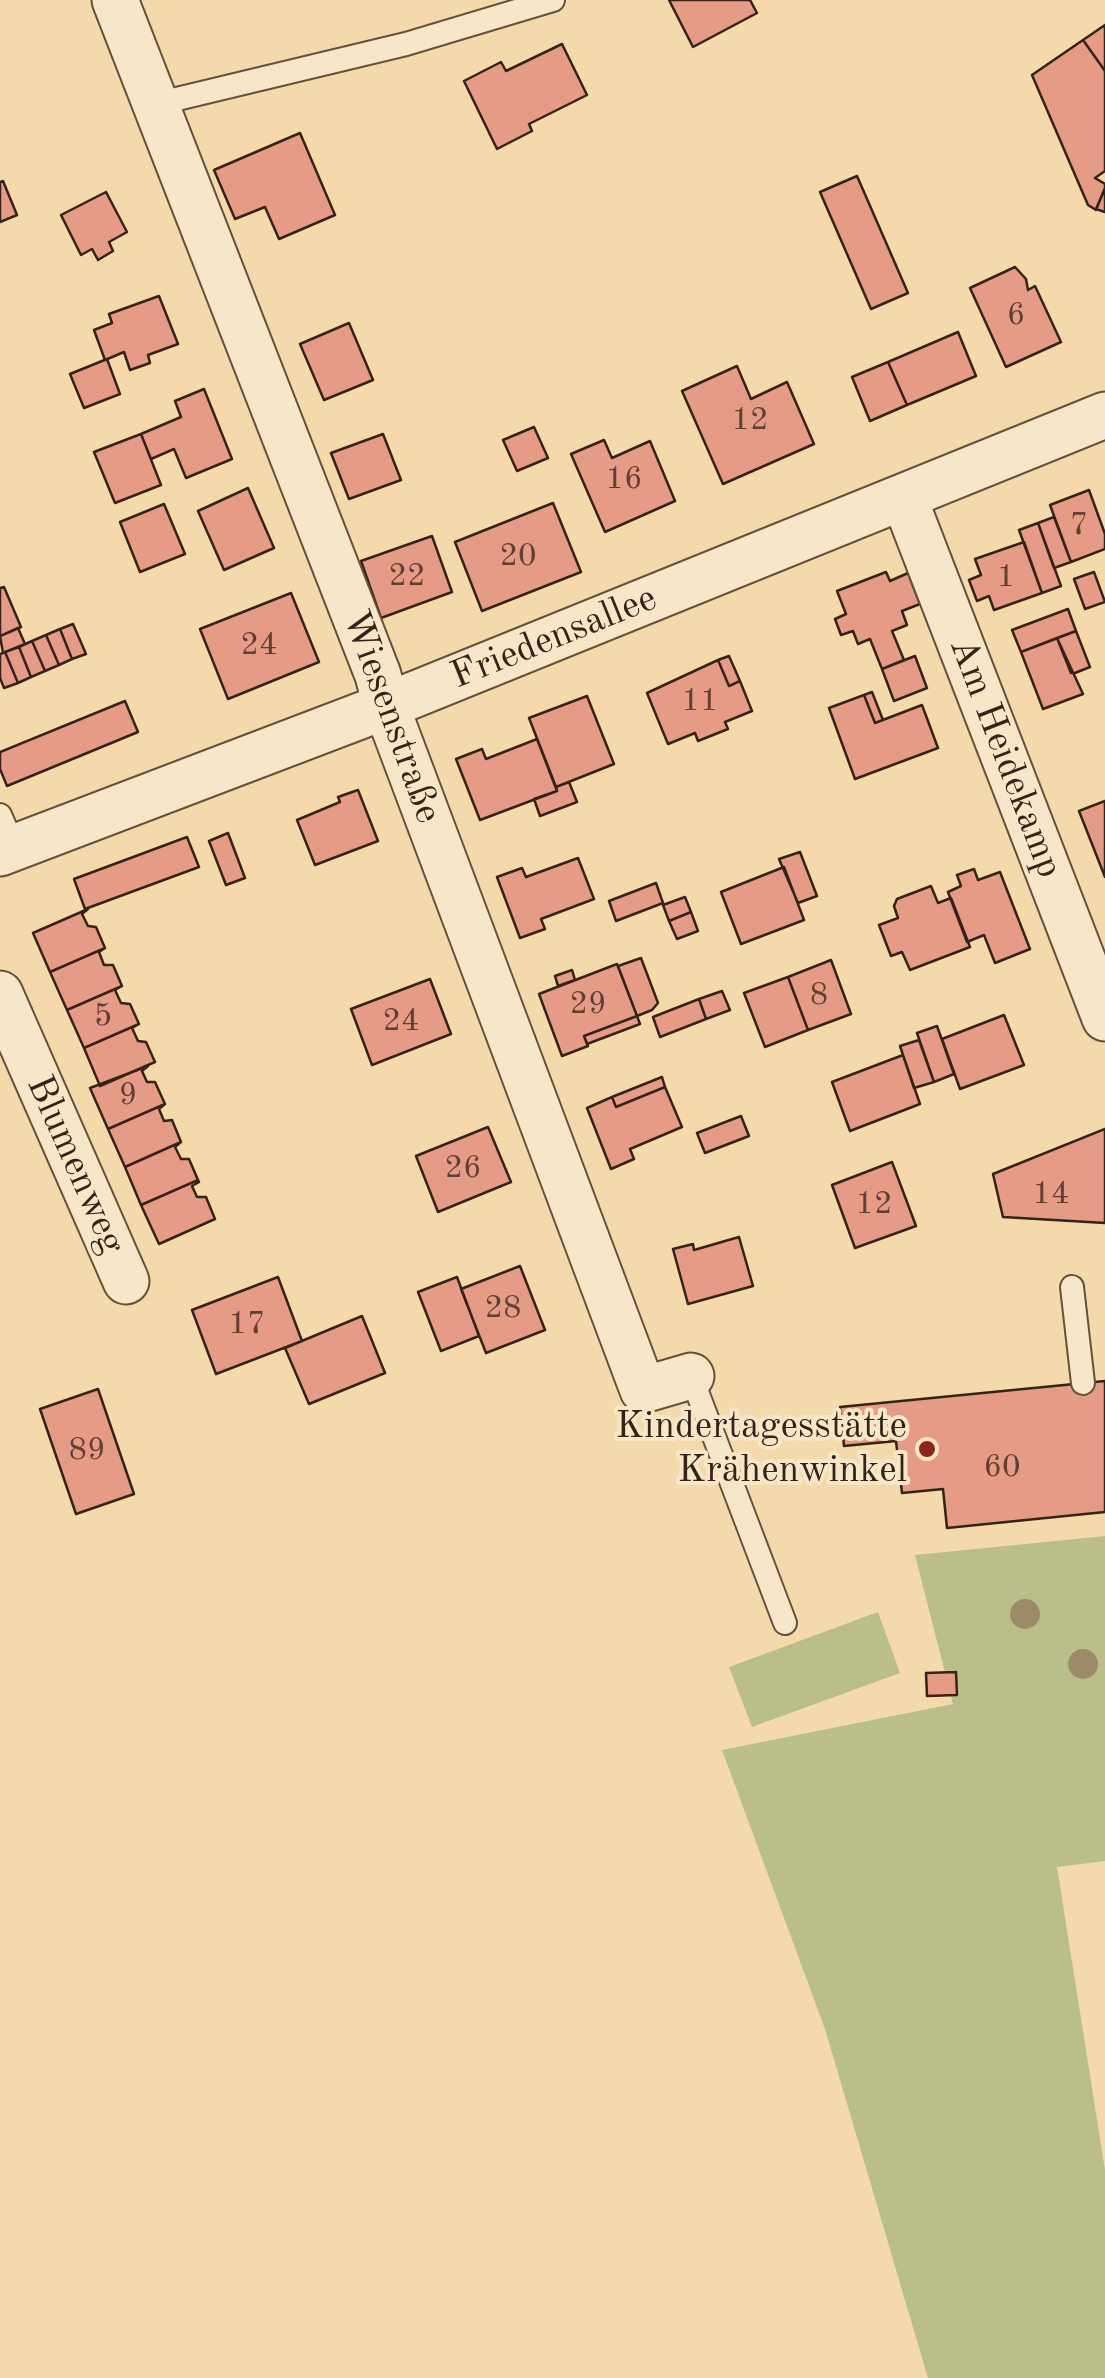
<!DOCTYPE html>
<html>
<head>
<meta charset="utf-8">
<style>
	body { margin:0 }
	canvas { display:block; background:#f4d9aa }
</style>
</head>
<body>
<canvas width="1105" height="2378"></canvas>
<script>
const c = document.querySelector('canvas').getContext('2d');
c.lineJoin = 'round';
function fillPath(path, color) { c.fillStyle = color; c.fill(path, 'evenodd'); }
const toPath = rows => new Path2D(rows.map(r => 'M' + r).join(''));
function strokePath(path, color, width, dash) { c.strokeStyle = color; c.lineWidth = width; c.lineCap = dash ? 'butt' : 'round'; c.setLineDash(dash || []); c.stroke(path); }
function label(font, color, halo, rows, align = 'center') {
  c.font = font + ' "Old Standard TT",serif'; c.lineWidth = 8; c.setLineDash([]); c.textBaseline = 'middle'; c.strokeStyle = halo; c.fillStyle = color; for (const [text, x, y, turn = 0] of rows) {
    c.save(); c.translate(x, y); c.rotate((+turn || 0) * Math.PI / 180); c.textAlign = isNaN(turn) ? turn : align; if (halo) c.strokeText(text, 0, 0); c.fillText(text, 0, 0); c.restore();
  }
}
fillPath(toPath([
	[1105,1536,1105,1861,1057,1867,1105,2170,1105,2378,928,2378,825,2029,722,1750,953,1704,915,1555],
	[878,1612,900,1673,752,1727,729,1667]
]), '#babf89');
const building = toPath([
	[669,0,750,0,757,13,693,47,669,0],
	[1105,25,1105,71,1083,40,1105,25],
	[1083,40,1105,71,1105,171,1095,178,1105,184,1105,188,1096,210,1088,205,1032,75,1083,40],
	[562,44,587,95,529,124,532,131,497,149,464,81,501,62,506,71,562,44],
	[300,133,335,215,279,239,265,207,235,219,214,170,300,133],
	[857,176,908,293,871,309,820,192,857,176],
	[3,181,17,215,0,222,0,182,3,181],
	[1105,188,1105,212,1096,209,1105,188],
	[106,192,127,232,109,242,113,251,98,260,92,249,81,255,61,215,106,192],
	[1015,267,1026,279,1028,290,1035,286,1061,342,1006,367,970,288,1015,267],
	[159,296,178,344,148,355,150,363,130,370,124,352,105,360,94,330,112,323,109,314,159,296],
	[349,323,373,380,324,400,300,344,349,323],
	[958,332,976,376,907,405,888,362,958,332],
	[107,359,120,394,84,408,70,374,107,359],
	[888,362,907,405,870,421,852,377,888,362],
	[737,366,751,399,787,382,814,444,723,484,682,391,737,366],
	[204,389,232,459,186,478,174,449,151,459,141,434,181,417,175,401,204,389],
	[534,427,548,458,517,471,503,440,534,427],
	[141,434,161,485,115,503,94,452,141,434],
	[383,434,401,480,349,499,331,453,383,434],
	[604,440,612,458,650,441,675,501,605,532,571,454,604,440],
	[248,488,274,548,224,570,198,511,248,488],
	[1089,490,1105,534,1105,549,1071,562,1050,505,1089,490],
	[553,503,581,572,482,611,455,542,553,503],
	[164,504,185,554,140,572,120,522,164,504],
	[1054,517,1071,562,1054,568,1038,523,1054,517],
	[1038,523,1061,586,1042,593,1019,530,1038,523],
	[432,536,452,592,381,618,361,561,432,536],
	[1024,542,1042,593,994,610,989,596,977,601,969,580,981,575,975,559,1024,542],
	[886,572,890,581,908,573,920,604,902,611,907,625,892,631,904,660,882,669,870,639,858,644,853,631,841,635,835,619,846,614,837,591,886,572],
	[1094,572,1105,602,1085,609,1074,579,1094,572],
	[4,587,21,627,0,636,0,588,4,587],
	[291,593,319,662,228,699,200,629,291,593],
	[1068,609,1076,631,1021,652,1012,630,1068,609],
	[73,624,86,654,72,659,60,629,73,624],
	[18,628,25,644,3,653,0,636,18,628],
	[60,629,72,659,59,665,46,635,60,629],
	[1076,631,1090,667,1075,673,1071,673,1057,638,1076,631],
	[46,635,59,665,45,671,32,641,46,635],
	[1057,638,1083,694,1043,709,1021,652,1057,638],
	[32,641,45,671,31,677,19,647,32,641],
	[19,647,31,677,18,683,5,652,19,647],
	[5,652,18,683,4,688,0,678,0,654,5,652],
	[729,656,740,681,729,686,718,660,729,656],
	[915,656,927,688,894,701,882,669,915,656],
	[718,660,729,686,740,681,752,711,725,722,728,729,698,741,695,733,668,744,647,693,718,660],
	[872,692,883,720,875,723,864,695,872,692],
	[864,695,875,723,922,705,938,748,855,779,829,708,864,695],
	[587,696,614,764,556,787,529,718,587,696],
	[125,701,138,732,7,786,0,769,0,752,125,701],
	[537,739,557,791,480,820,456,759,482,749,486,759,537,739],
	[569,782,577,802,540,816,534,799,557,791,556,787,569,782],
	[358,790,378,841,315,865,297,820,340,802,338,797,358,790],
	[1105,801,1105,877,1079,811,1105,801],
	[228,833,245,878,226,885,209,841,228,833],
	[187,837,199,867,85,909,74,879,187,837],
	[800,852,817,896,798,903,779,859,800,852],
	[578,858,594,899,541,919,545,929,520,938,497,877,522,868,526,877,578,858],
	[784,867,804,920,741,944,721,892,784,867],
	[974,869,978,880,1000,872,1030,949,995,963,984,935,967,942,948,892,961,886,957,875,974,869],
	[656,883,663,903,616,921,609,901,656,883],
	[931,886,938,903,951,898,970,947,910,970,902,952,891,956,879,925,898,918,894,906,897,899,931,886],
	[685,897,691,912,669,921,663,905,685,897],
	[88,909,82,914,88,926,96,927,105,948,50,972,33,933,88,909],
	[691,912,698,931,677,939,669,921,691,912],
	[105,948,99,952,104,965,113,965,122,986,67,1010,50,972,105,948],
	[641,958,658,1003,652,1010,637,1016,618,966,641,958],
	[831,960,851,1014,808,1030,788,977,831,960],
	[617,964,637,1016,584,1036,588,1046,562,1056,539,994,617,964],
	[572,970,575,980,558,986,555,976,572,970],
	[788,977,808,1030,765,1047,744,993,788,977],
	[430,979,451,1034,372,1065,351,1009,430,979],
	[122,986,115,990,121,1003,130,1004,139,1024,84,1048,67,1010,122,986],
	[722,991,730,1010,706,1019,699,999,722,991],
	[699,999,706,1019,660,1037,653,1017,699,999],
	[1004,1015,1024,1065,960,1089,942,1039,1004,1015],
	[637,1016,640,1024,587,1044,584,1036,637,1016],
	[139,1024,132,1028,138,1041,146,1042,155,1062,100,1086,84,1048,139,1024],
	[937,1026,954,1074,934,1082,917,1033,937,1026],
	[919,1040,934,1082,914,1088,900,1046,919,1040],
	[903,1055,920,1104,850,1131,832,1082,903,1055],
	[148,1066,142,1071,147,1082,155,1082,165,1104,108,1129,90,1088,148,1066],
	[662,1077,665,1087,616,1107,612,1097,662,1077],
	[665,1087,682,1127,630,1149,634,1159,611,1169,587,1108,612,1097,616,1107,665,1087],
	[165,1104,159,1109,164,1121,172,1120,181,1142,125,1167,108,1129,165,1104],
	[741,1116,749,1136,705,1153,697,1133,741,1116],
	[488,1127,511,1182,438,1212,416,1156,488,1127],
	[1105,1129,1105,1223,1003,1217,993,1174,1105,1129],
	[181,1142,175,1147,181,1159,189,1159,198,1180,141,1205,125,1167,181,1142],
	[892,1162,916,1226,855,1248,832,1185,892,1162],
	[198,1180,199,1182,192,1186,197,1197,206,1197,215,1219,159,1244,141,1205,198,1180],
	[739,1237,753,1286,688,1304,673,1249,693,1244,694,1250,739,1237],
	[520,1266,545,1330,486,1353,461,1289,520,1266],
	[278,1277,302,1341,216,1374,192,1310,278,1277],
	[457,1277,479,1336,441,1351,418,1292,457,1277],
	[362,1316,385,1373,309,1404,285,1348,362,1316],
	[1105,1381,1105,1512,947,1528,943,1489,902,1493,896,1441,844,1446,840,1407,1105,1381],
	[98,1389,134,1494,76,1514,40,1409,98,1389],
	[956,1672,957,1695,927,1696,926,1673,956,1672]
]);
fillPath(building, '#e69b87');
strokePath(building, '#352218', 2.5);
const lane = toPath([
	[156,104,406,44,553,0],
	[0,815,14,847],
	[1072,1287,1083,1383],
	[691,1376,785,1623]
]);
const street = toPath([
	[115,0,378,675,386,706,643,1390,691,1376],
	[904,498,1105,1018],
	[0,853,386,706,1105,415],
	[0,994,126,1281]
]);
strokePath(lane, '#65503c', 26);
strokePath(street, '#65503c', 49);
strokePath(lane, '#f8e6c8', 22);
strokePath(street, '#f8e6c8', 45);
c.fillStyle = '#9d8a69';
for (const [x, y] of [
	[1025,1614],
	[1083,1664]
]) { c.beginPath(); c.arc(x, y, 15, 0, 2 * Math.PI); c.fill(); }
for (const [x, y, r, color] of [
	[927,1449,10,"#8f2418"]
]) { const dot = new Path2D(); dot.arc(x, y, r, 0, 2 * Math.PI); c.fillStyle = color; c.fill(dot); strokePath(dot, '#f8e6c8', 4); }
label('32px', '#614034', null, [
	["6",1016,316],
	["12",750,421],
	["16",624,480],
	["7",1079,526],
	["20",518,557],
	["22",407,577],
	["1",1006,578],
	["24",259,646],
	["11",700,702],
	["8",819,996],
	["29",588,1005],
	["5",103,1017],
	["24",401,1022],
	["9",128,1096],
	["26",463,1169],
	["14",1051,1195],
	["12",874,1205],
	["28",503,1309],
	["17",247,1325],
	["89",87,1451],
	["60",1002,1468]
]);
label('38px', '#352218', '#f8e6c8', [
	["Friedensallee",554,638,-22],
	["Wiesenstraße",391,717,70],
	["Am Heidekamp",1005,758,69],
	["Blumenweg",75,1165,66]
]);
label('38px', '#352218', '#f8e6c8', [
	["Kindertagesstätte",907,1427],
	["Krähenwinkel",907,1471]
], 'right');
</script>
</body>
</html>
